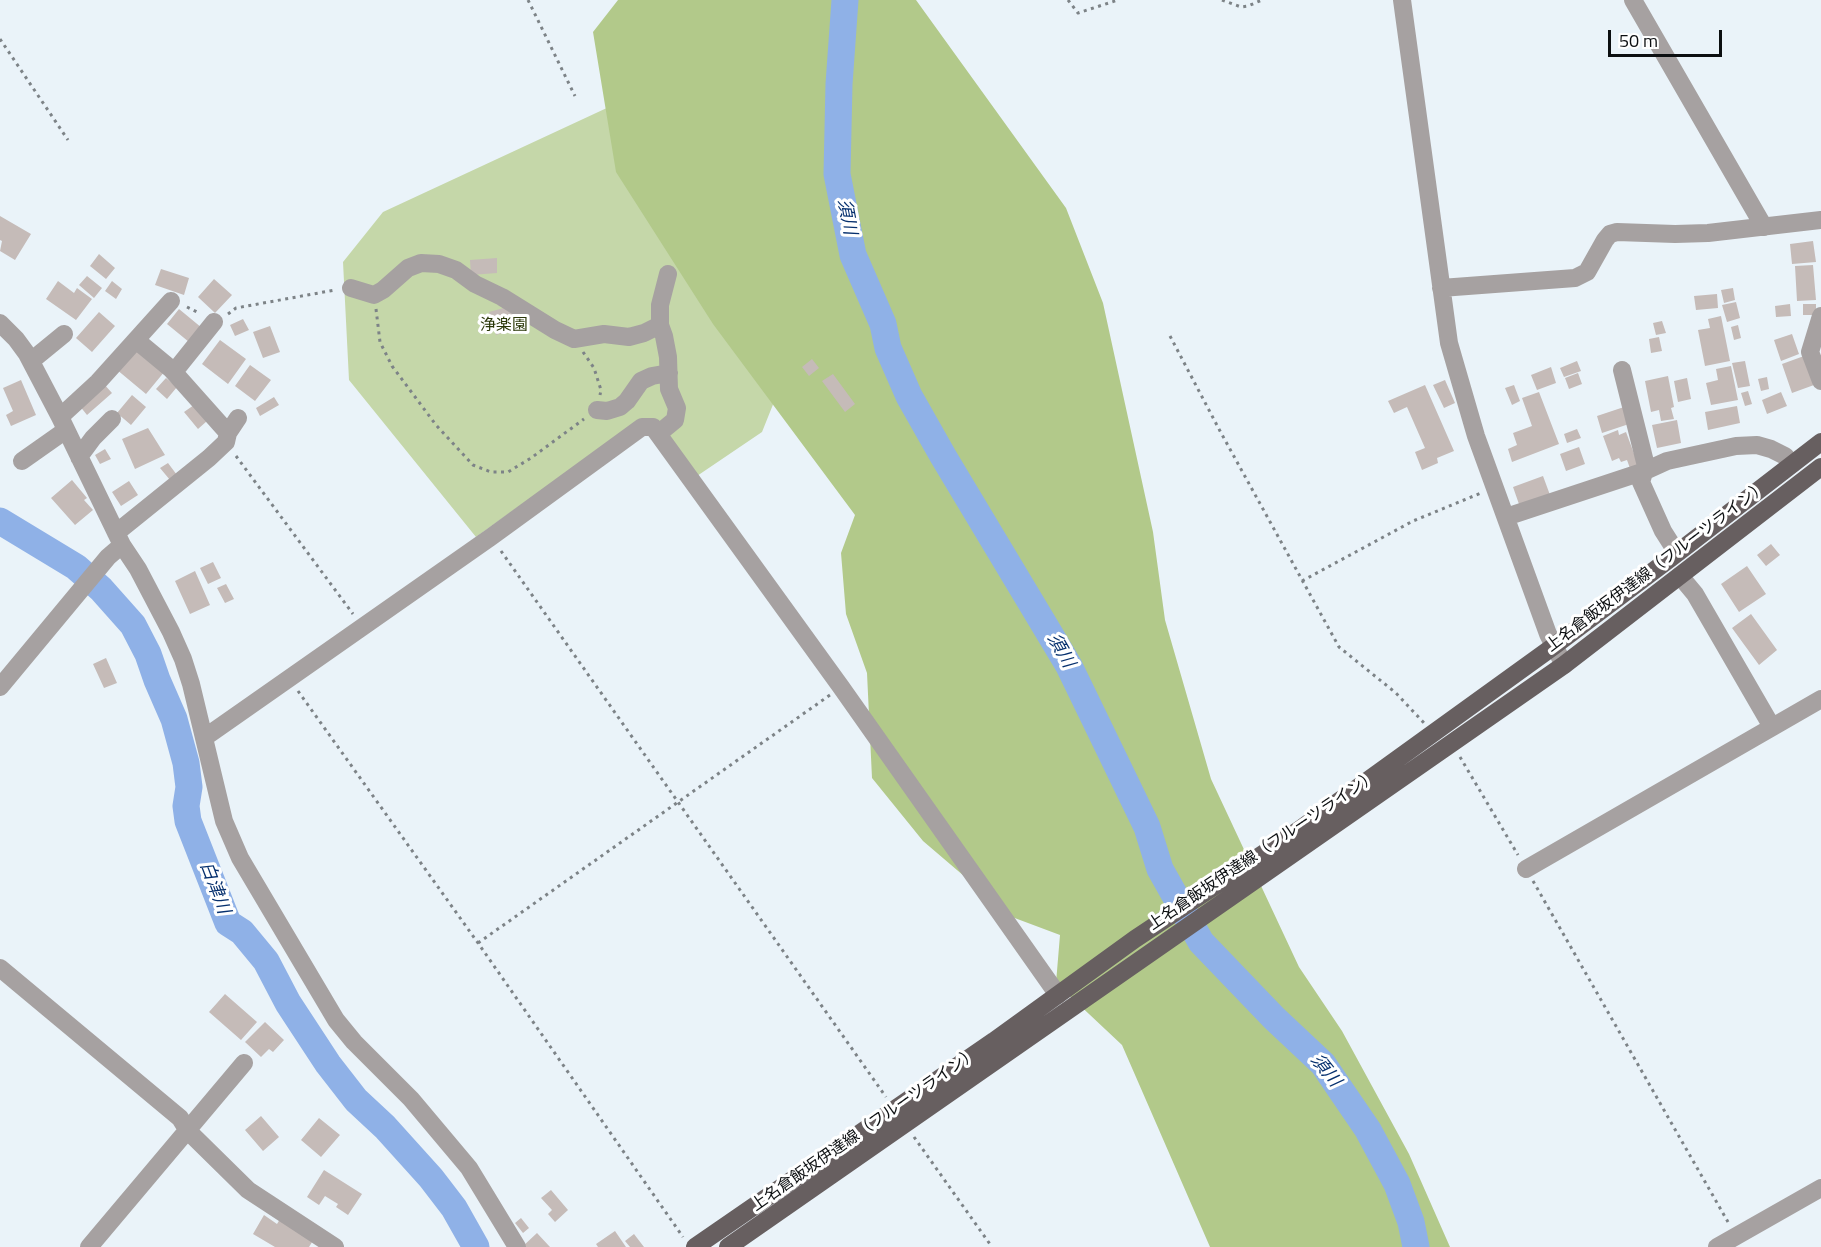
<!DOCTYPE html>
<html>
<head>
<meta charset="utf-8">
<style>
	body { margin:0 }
	#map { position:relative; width:1821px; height:1247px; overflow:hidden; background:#eaf3f9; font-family:"Titillium Web",sans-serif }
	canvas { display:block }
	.scale { position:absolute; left:1608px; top:30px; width:114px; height:27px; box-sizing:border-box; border:3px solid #0c0f11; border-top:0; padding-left:8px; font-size:18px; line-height:21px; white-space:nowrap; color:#0c0f11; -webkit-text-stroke:4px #fff; paint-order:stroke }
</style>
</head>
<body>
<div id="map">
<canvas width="1821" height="1247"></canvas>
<div class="scale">50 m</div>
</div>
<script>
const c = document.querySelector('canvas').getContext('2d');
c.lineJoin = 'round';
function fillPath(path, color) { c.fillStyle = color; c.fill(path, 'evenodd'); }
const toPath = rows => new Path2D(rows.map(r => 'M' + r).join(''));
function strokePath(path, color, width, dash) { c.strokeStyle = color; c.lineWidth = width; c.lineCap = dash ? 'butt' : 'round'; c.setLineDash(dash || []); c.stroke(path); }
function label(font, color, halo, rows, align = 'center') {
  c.font = font + ' "Titillium Web","Noto Sans JP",sans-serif'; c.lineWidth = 6; c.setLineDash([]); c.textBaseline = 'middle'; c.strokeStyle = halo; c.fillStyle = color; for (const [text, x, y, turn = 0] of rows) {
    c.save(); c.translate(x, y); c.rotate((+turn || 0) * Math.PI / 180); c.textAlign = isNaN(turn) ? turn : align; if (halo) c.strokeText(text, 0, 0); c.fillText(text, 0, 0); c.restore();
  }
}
fillPath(toPath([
	[624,100,798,342,762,432,697,476,657,420,633,425,476,537,349,380,343,262,383,212]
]), '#c5d7a9');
fillPath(toPath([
	[618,0,916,0,1066,208,1103,303,1153,532,1165,620,1211,779,1299,967,1342,1031,1409,1154,1450,1247,1210,1247,1122,1045,1056,983,1060,935,1012,917,923,841,872,778,867,673,846,614,841,553,855,515,713,324,616,172,593,32]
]), '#b2c98a');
strokePath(toPath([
	[845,0,839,84,837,174,853,255,883,324,888,348,909,396,943,456,1069,666,1147,827,1160,869,1201,942,1274,1018,1323,1064,1368,1130,1397,1184,1411,1222,1416,1247],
	[0,521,76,567,101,589,133,625,148,654,157,680,174,719,186,763,189,787,186,806,188,821,228,923,242,932,266,961,288,1003,328,1064,356,1100,385,1127,431,1178,454,1208,476,1247]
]), '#8fb1e7', 27);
fillPath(toPath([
	[0,216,31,234,15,260,0,251,2,241,0,240],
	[1813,241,1816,262,1792,264,1790,244],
	[99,254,115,268,106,279,90,266],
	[497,258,497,273,471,275,470,260],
	[1813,265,1816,300,1797,301,1795,266],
	[161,269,189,278,184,295,155,285],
	[87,276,102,288,94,298,79,285],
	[214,279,232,295,215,313,198,297],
	[58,281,74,293,77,288,92,299,76,320,46,299],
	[112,281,122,289,116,299,105,291],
	[1733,288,1735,300,1724,303,1721,290],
	[1717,294,1718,308,1696,310,1694,296],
	[1736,302,1740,318,1727,322,1722,305],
	[1790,304,1791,316,1776,317,1775,306],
	[1803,304,1816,304,1816,315,1803,315],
	[511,306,518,328,496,335,489,312],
	[179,309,202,328,189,342,167,324],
	[99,312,115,326,92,352,76,338],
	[1721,316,1730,361,1705,366,1698,330,1710,328,1708,319],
	[243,319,249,330,235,336,230,325],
	[1662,321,1666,333,1656,335,1653,323],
	[1738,325,1741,338,1734,340,1731,327],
	[270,326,280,352,263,358,253,332],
	[1792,334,1799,354,1781,361,1774,340],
	[1659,337,1662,351,1651,353,1649,339],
	[220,340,246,359,228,384,202,364],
	[136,346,165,371,146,394,116,369],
	[1804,356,1814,385,1792,393,1782,364],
	[812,359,819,368,809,376,802,367],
	[1577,361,1581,371,1564,377,1560,368],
	[1745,361,1750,386,1738,388,1732,363],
	[250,365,271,380,255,401,235,386],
	[1731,366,1738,400,1711,405,1706,383,1718,380,1716,369],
	[1551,367,1556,383,1537,390,1531,375],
	[1578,373,1582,384,1569,389,1565,378],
	[833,374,855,404,845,412,822,381],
	[1668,376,1674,407,1671,408,1674,419,1661,421,1659,410,1651,412,1645,381],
	[1767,377,1769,389,1761,391,1758,379],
	[166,378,177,387,167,399,156,389],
	[1687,378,1691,399,1678,402,1674,381],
	[21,380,36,415,11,426,6,415,13,411,3,388],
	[1445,380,1455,403,1444,408,1433,385],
	[103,383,112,393,87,415,79,405],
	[1425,385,1454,451,1437,458,1438,463,1422,470,1415,452,1425,448,1407,407,1394,413,1388,401],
	[1514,385,1520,401,1512,405,1505,388],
	[1748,391,1752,404,1745,406,1741,393],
	[1539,392,1559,444,1512,462,1508,449,1517,445,1513,433,1532,426,1522,398],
	[1781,392,1787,406,1767,414,1762,400],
	[132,395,146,407,131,425,117,413],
	[274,397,279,405,260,416,256,408],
	[194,405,207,421,198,429,184,412],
	[1737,406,1740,423,1708,430,1705,412],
	[1624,407,1629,424,1602,433,1597,416],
	[1677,420,1681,443,1657,448,1652,425],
	[148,428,165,455,135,469,122,439],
	[1577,429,1581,438,1567,443,1564,434],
	[1618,430,1619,435,1626,432,1639,467,1631,471,1627,460,1621,462,1619,458,1612,461,1603,436],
	[1579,447,1585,464,1566,471,1560,454],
	[105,449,111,459,100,464,95,455],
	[168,463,177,475,170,480,160,468],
	[1543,476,1550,495,1520,507,1513,487],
	[72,480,87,498,84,500,93,510,75,525,51,498],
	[129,481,138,495,121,506,112,492],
	[1771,544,1780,555,1766,566,1757,555],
	[213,562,221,578,208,584,200,568],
	[1747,566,1766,594,1739,612,1721,584],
	[195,571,210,605,190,614,175,581],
	[226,584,234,599,225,603,217,588],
	[1751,614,1777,650,1759,665,1732,628],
	[106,658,117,683,104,688,93,664],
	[225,994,257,1022,241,1040,209,1012],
	[265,1022,284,1040,273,1052,269,1049,261,1057,245,1042],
	[261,1116,279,1137,263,1151,245,1130],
	[319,1118,340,1135,321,1157,301,1140],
	[324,1170,362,1194,348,1215,336,1207,338,1204,325,1196,319,1205,307,1197],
	[551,1190,568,1210,555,1222,548,1214,552,1210,541,1198],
	[264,1215,277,1224,280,1219,314,1239,309,1247,275,1247,253,1234],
	[521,1218,529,1228,523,1233,515,1223],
	[615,1231,626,1247,598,1247,596,1244],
	[537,1233,550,1247,522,1247],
	[634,1234,644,1247,630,1247,625,1241]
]), '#c5bbb8');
strokePath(toPath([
	[528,0,575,96],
	[1068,0,1078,13,1118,0],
	[1222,0,1241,7,1248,6,1262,0],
	[0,39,68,140],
	[187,307,199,313],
	[376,309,380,342,392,366,436,425,473,465,491,472,508,472,531,458,584,419],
	[228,314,236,308,335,290],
	[1170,336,1220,431,1339,647,1396,693,1424,723],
	[583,352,594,368,601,390,600,395],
	[236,456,353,614],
	[501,551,886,1097],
	[1302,581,1413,521,1481,493],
	[298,691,478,943,683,1237],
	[1460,757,1518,855],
	[1533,881,1728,1222],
	[478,943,830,695],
	[914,1137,992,1247]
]), '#7d8387', 3, [3, 4.5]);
strokePath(toPath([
	[1402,0,1449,343,1476,436,1548,634,1564,665],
	[1633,0,1764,227],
	[351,288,374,295,383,290,408,268,421,263,439,264,456,270,475,284,502,297,555,330,574,339,604,334,629,337,644,333,660,325],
	[1441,288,1575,278,1587,272,1605,240,1610,234,1617,232,1675,234,1708,233,1821,220],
	[1821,316,1810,352,1821,381],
	[0,323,16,339,27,354,60,417,122,545,138,569,171,632,183,659,191,684,224,821,240,858,336,1020,354,1042,411,1099,469,1168,517,1247],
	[136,340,171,369,228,433],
	[31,361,64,334],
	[1622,370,1646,466,1641,482,1663,531,1677,553],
	[174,372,214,322],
	[597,410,607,411,620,407,627,401,641,381,652,376,669,373],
	[60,417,98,382,171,301],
	[658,434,675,420,677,408,669,389,668,357,664,336,660,325,660,305,668,274],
	[79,457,93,438,112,419],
	[22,461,66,430],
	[1506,517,1645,471,1667,461,1736,446,1757,445,1771,449,1785,456,1792,464],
	[116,533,209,458,226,442,228,433,238,418],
	[1680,576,1695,594,1772,727],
	[0,687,108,557,122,545],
	[204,738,491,537,642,427,653,427,841,687,1058,995],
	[1526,869,1821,699],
	[0,968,180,1118,188,1131,248,1190,335,1247],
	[89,1247,244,1063],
	[1717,1247,1821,1188]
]), '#a6a1a1', 18);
strokePath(toPath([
	[695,1247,994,1041,1135,939,1299,830,1554,646,1672,557,1821,442],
	[728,1247,1564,665,1821,467]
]), '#675f60', 18);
label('16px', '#2a3708', '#fff', [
	["浄楽園",504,326]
]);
label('16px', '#0c0f11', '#fff', [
	["上名倉飯坂伊達線（フルーツライン）",1657,567,-37],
	["上名倉飯坂伊達線（フルーツライン）",1263,851,-34],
	["上名倉飯坂伊達線（フルーツライン）",865,1130,-35]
]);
label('italic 18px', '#06306e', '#fff', [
	["須川",846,217,79],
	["須川",1060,651,60],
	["白津川",214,888,69],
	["須川",1325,1071,51]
]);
</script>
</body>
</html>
